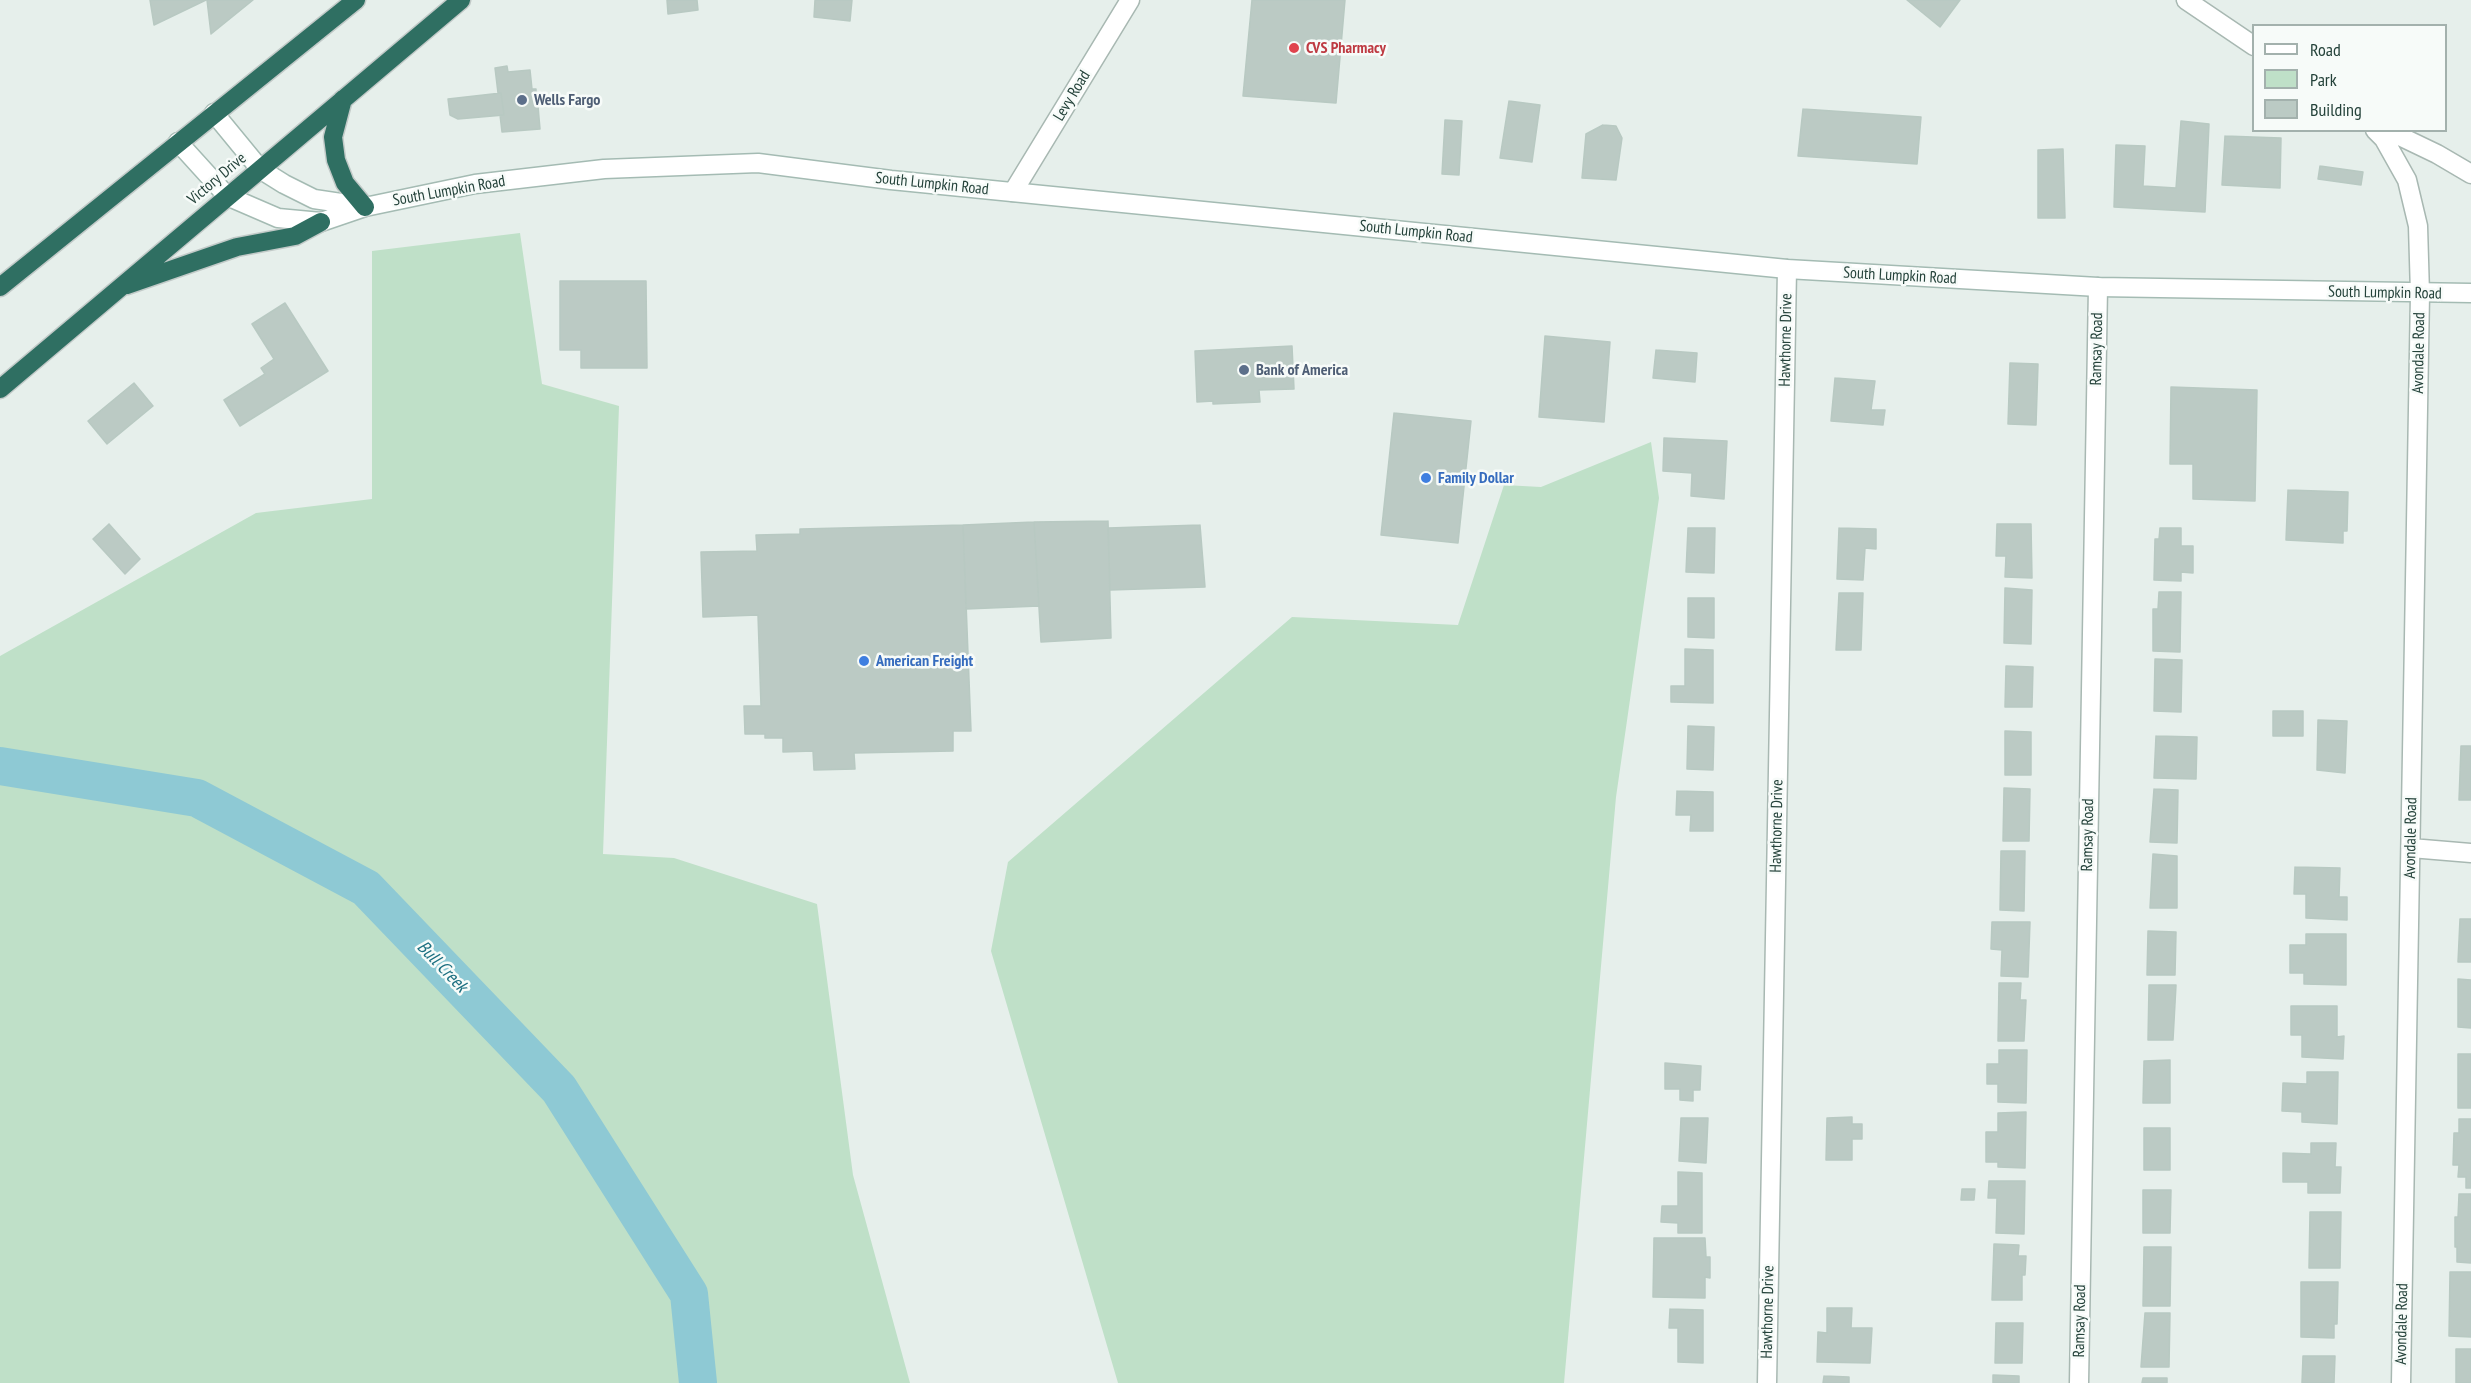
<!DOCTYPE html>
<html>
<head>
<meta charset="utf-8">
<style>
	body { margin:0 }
	#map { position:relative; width:2471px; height:1383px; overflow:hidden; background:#e6efeb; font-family:"PT Sans Narrow",sans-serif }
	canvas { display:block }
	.legend { position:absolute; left:2252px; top:24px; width:195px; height:108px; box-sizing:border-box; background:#f7fbf9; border:2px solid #a3b1ad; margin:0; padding:8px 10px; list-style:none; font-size:18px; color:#24423a }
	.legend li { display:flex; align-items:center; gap:12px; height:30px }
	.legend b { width:30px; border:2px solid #a3b1ad }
</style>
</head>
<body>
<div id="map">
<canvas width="2471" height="1383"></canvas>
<ul class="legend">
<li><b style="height:8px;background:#fff"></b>Road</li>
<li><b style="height:16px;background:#bfe0c8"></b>Park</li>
<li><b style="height:16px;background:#bbcac4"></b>Building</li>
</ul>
</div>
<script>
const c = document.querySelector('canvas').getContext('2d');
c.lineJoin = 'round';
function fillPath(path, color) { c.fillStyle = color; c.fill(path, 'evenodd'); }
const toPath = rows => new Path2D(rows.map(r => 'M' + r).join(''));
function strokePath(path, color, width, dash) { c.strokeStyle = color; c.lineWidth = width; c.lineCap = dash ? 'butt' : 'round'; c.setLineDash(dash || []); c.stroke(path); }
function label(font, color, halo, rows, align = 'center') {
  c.font = font + ' "PT Sans Narrow",sans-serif'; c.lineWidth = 5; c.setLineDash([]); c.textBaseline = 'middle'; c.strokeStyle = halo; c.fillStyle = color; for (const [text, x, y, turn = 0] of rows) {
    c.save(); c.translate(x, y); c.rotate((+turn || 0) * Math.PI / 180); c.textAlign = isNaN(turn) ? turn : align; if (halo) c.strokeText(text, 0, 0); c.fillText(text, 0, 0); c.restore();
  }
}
fillPath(toPath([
	[520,233,542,384,619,406,603,854,674,858,817,904,853,1175,910,1383,0,1383,0,656,256,513,372,499,372,251],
	[1651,442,1659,498,1616,797,1564,1383,1118,1383,991,951,1008,862,1292,617,1458,625,1504,485,1541,487]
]), '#bfe0c8');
strokePath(toPath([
	[0,766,197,798,366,888,559,1089,689,1294,698,1383]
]), '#8ec9d4', 38);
const building = toPath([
	[150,0,206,0,154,25,150,0],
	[207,0,253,0,211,34,207,0],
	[667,0,697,0,698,10,668,14,667,0],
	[815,0,852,0,850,21,814,17,815,0],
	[1252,0,1345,0,1336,103,1243,96,1252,0],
	[1907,0,1960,0,1940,27,1907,0],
	[507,66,508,72,530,70,532,89,536,89,536,94,541,94,542,106,538,106,540,129,502,132,500,115,504,115,501,93,498,93,495,68,507,66],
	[501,93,504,115,458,119,450,115,448,99,501,93],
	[1509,101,1540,105,1532,162,1500,158,1509,101],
	[1803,109,1921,117,1917,164,1798,156,1803,109],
	[1445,120,1462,121,1459,175,1442,174,1445,120],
	[2181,121,2209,124,2205,212,2114,207,2116,145,2145,146,2143,186,2176,188,2181,121],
	[1603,125,1616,126,1622,138,1616,180,1582,178,1586,134,1603,125],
	[2225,136,2281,138,2280,188,2222,185,2225,136],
	[2063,149,2065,218,2038,218,2038,150,2063,149],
	[2320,166,2363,172,2361,185,2318,179,2320,166],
	[560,281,646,281,647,368,581,368,581,350,560,350,560,281],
	[285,303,328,371,240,426,224,400,265,374,261,368,274,359,252,324,285,303],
	[1545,336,1610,342,1604,422,1539,417,1545,336],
	[1292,346,1294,389,1259,390,1260,402,1213,404,1213,401,1197,402,1195,351,1292,346],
	[1656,350,1697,353,1695,382,1653,378,1656,350],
	[2010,363,2038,364,2036,425,2008,424,2010,363],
	[1835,378,1875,381,1871,410,1885,410,1883,425,1831,421,1835,378],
	[134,383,153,406,107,444,88,421,134,383],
	[2171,387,2257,390,2255,501,2193,499,2193,464,2170,464,2171,387],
	[1394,413,1471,421,1458,543,1381,535,1394,413],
	[1664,438,1727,441,1724,499,1691,496,1692,473,1663,471,1664,438],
	[2288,490,2348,492,2347,531,2343,531,2343,543,2286,540,2288,490],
	[1108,521,1111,638,1041,642,1034,522,1108,521],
	[1034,522,1039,606,966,609,963,525,1034,522],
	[109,524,140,559,125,574,93,539,109,524],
	[1997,524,2031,524,2032,578,2005,577,2006,556,1996,556,1997,524],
	[963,525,971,731,953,731,953,751,854,753,855,769,814,770,813,751,783,752,783,738,765,738,765,734,745,734,744,706,761,706,758,615,703,617,701,552,757,551,756,535,800,534,800,529,963,525],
	[1200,525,1205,587,1110,590,1108,528,1200,525],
	[1688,528,1715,528,1714,573,1686,572,1688,528],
	[1839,528,1876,529,1876,549,1865,548,1863,580,1837,579,1839,528],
	[2160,528,2181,528,2181,546,2193,546,2193,573,2181,572,2181,581,2154,580,2155,539,2159,539,2160,528],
	[2005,588,2032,590,2031,644,2004,643,2005,588],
	[2159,592,2181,592,2180,652,2153,651,2153,609,2158,609,2159,592],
	[1839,593,1863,593,1861,650,1836,650,1839,593],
	[1688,598,1714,598,1714,638,1688,637,1688,598],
	[1685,649,1713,650,1713,703,1671,702,1671,686,1685,686,1685,649],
	[2155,659,2182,660,2181,712,2154,711,2155,659],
	[2006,666,2033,667,2032,707,2005,707,2006,666],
	[2273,711,2303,711,2303,736,2273,736,2273,711],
	[2318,720,2347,721,2345,773,2317,770,2318,720],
	[1688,726,1714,727,1713,770,1687,769,1688,726],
	[2005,731,2031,732,2031,775,2005,775,2005,731],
	[2156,736,2197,737,2196,779,2154,778,2156,736],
	[2461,746,2471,746,2471,800,2459,800,2461,746],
	[2004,788,2030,789,2029,841,2003,841,2004,788],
	[2154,789,2178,790,2177,843,2150,842,2154,789],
	[1677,791,1713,792,1713,831,1690,831,1691,815,1676,815,1677,791],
	[2001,851,2025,851,2024,911,2000,910,2001,851],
	[2153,854,2177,856,2177,908,2150,908,2153,854],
	[2295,867,2340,868,2339,897,2347,897,2347,920,2306,918,2306,894,2294,894,2295,867],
	[2460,919,2471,919,2471,962,2458,962,2460,919],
	[1992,922,2030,922,2028,977,2001,976,2002,950,1991,949,1992,922],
	[2148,931,2176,932,2175,975,2147,975,2148,931],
	[2306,934,2346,934,2346,985,2304,984,2304,973,2290,973,2290,945,2306,945,2306,934],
	[2458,979,2471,980,2471,1028,2458,1027,2458,979],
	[1999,983,2021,983,2020,1000,2026,1000,2024,1041,1998,1041,1999,983],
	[2149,985,2176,985,2173,1040,2148,1040,2149,985],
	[2291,1006,2337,1006,2337,1037,2344,1036,2343,1059,2302,1057,2302,1035,2291,1035,2291,1006],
	[1999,1050,2027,1050,2026,1103,1998,1102,1998,1084,1987,1084,1987,1064,1999,1064,1999,1050],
	[2458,1054,2471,1054,2471,1108,2458,1108,2458,1054],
	[2170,1060,2170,1103,2143,1103,2144,1061,2170,1060],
	[1665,1063,1701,1066,1700,1090,1693,1090,1693,1101,1680,1100,1680,1089,1665,1089,1665,1063],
	[2307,1072,2338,1072,2337,1124,2302,1122,2302,1112,2282,1111,2283,1083,2307,1084,2307,1072],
	[2026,1112,2025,1168,1998,1167,1998,1162,1986,1162,1986,1132,1998,1132,1998,1113,2026,1112],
	[1852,1117,1852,1124,1862,1124,1862,1139,1852,1139,1852,1160,1826,1160,1827,1118,1852,1117],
	[1681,1118,1708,1118,1706,1163,1679,1161,1681,1118],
	[2459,1119,2471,1119,2471,1188,2466,1188,2466,1177,2458,1177,2459,1165,2453,1165,2454,1133,2459,1133,2459,1119],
	[2144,1128,2170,1128,2170,1170,2144,1170,2144,1128],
	[2311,1143,2336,1143,2335,1167,2341,1167,2340,1193,2308,1193,2308,1182,2283,1182,2283,1153,2311,1154,2311,1143],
	[1678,1172,1702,1173,1702,1233,1678,1233,1678,1223,1661,1222,1662,1206,1678,1206,1678,1172],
	[1989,1181,2025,1181,2024,1234,1996,1233,1997,1198,1988,1198,1989,1181],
	[1962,1189,1975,1189,1974,1200,1961,1200,1962,1189],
	[2143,1190,2171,1190,2170,1233,2143,1233,2143,1190],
	[2459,1194,2471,1194,2471,1263,2457,1262,2457,1247,2455,1247,2455,1217,2458,1217,2459,1194],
	[2310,1212,2341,1212,2340,1268,2309,1268,2310,1212],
	[1654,1238,1705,1238,1706,1257,1710,1257,1710,1278,1705,1277,1705,1298,1653,1297,1654,1238],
	[1994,1244,2019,1245,2018,1256,2026,1256,2025,1275,2022,1275,2022,1300,1992,1300,1994,1244],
	[2144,1247,2171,1247,2170,1306,2143,1306,2144,1247],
	[2450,1272,2471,1272,2471,1337,2449,1336,2450,1272],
	[2301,1282,2338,1282,2337,1324,2334,1324,2334,1338,2301,1337,2301,1282],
	[1827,1308,1852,1308,1851,1328,1872,1328,1870,1363,1817,1362,1818,1332,1827,1333,1827,1308],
	[1670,1309,1703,1310,1703,1363,1678,1362,1678,1328,1669,1328,1670,1309],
	[2145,1313,2170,1313,2169,1367,2141,1367,2145,1313],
	[1996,1323,2023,1323,2022,1363,1995,1363,1996,1323],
	[2456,1349,2471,1349,2471,1383,2456,1383,2456,1349],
	[2303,1356,2335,1356,2334,1383,2302,1383,2303,1356],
	[1993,1375,2019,1376,2019,1383,1993,1383,1993,1375],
	[1824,1376,1849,1377,1849,1383,1823,1383,1824,1376],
	[2143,1378,2167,1378,2167,1383,2142,1383,2143,1378]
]);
fillPath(building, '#bbcac4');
strokePath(building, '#b8c9c2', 1.5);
const street = toPath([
	[2186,0,2254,46],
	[2375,130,2384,139,2407,180,2418,226,2420,294,2401,1383],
	[2387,130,2437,154,2471,174],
	[1013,192,1130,0],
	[2411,848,2471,853],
	[1767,1383,1787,269],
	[2079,1383,2098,287]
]);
const secondary = toPath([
	[214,113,260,169,284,184,314,199,361,206],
	[178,142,227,196,278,218,321,222,365,207,475,184,604,169,758,163,891,180,1787,269,2098,287,2471,293]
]);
const highway = toPath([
	[343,99,333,137,336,160,345,183,365,207],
	[127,285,237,247,295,236,321,222],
	[0,287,356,0],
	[0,389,461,0]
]);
strokePath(street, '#a8b8b2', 21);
strokePath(secondary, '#a4bbb3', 21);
strokePath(highway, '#c2cac8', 21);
strokePath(street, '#fff', 18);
strokePath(secondary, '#fff', 18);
strokePath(highway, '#2f6f62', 18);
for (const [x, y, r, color] of [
	[1294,48,6,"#e0444e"],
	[522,100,6,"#5c6f8a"],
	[1244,370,6,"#5c6f8a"],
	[1426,478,6,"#3f7fe0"],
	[864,661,6,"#3f7fe0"]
]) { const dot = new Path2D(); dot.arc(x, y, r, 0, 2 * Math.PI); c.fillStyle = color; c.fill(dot); strokePath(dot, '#f7fbf9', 2); }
label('bold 16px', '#be3a42', '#f7fbf9', [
	["CVS Pharmacy",1306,48]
], 'left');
label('16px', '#24423a', '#f7fbf9', [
	["Levy Road",1072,96,-59],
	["Victory Drive",217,179,-40],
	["South Lumpkin Road",932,184,6],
	["South Lumpkin Road",449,191,-10],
	["South Lumpkin Road",1416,232,6],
	["South Lumpkin Road",1900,276,3],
	["South Lumpkin Road",2385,293,1],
	["Hawthorne Drive",1786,340,-89],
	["Ramsay Road",2097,349,-89],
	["Avondale Road",2419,353,-89],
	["Hawthorne Drive",1777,826,-89],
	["Ramsay Road",2088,835,-89],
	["Avondale Road",2411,838,-89],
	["Hawthorne Drive",1768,1312,-89],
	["Ramsay Road",2080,1321,-89],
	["Avondale Road",2402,1324,-89]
]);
label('bold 16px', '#4e5e75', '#f7fbf9', [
	["Wells Fargo",534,100],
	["Bank of America",1256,370]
], 'left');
label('bold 16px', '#366cbe', '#f7fbf9', [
	["Family Dollar",1438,478],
	["American Freight",876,661]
], 'left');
label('italic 18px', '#1c6f80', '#f7fbf9', [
	["Bull Creek",442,967,46]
]);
</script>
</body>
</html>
